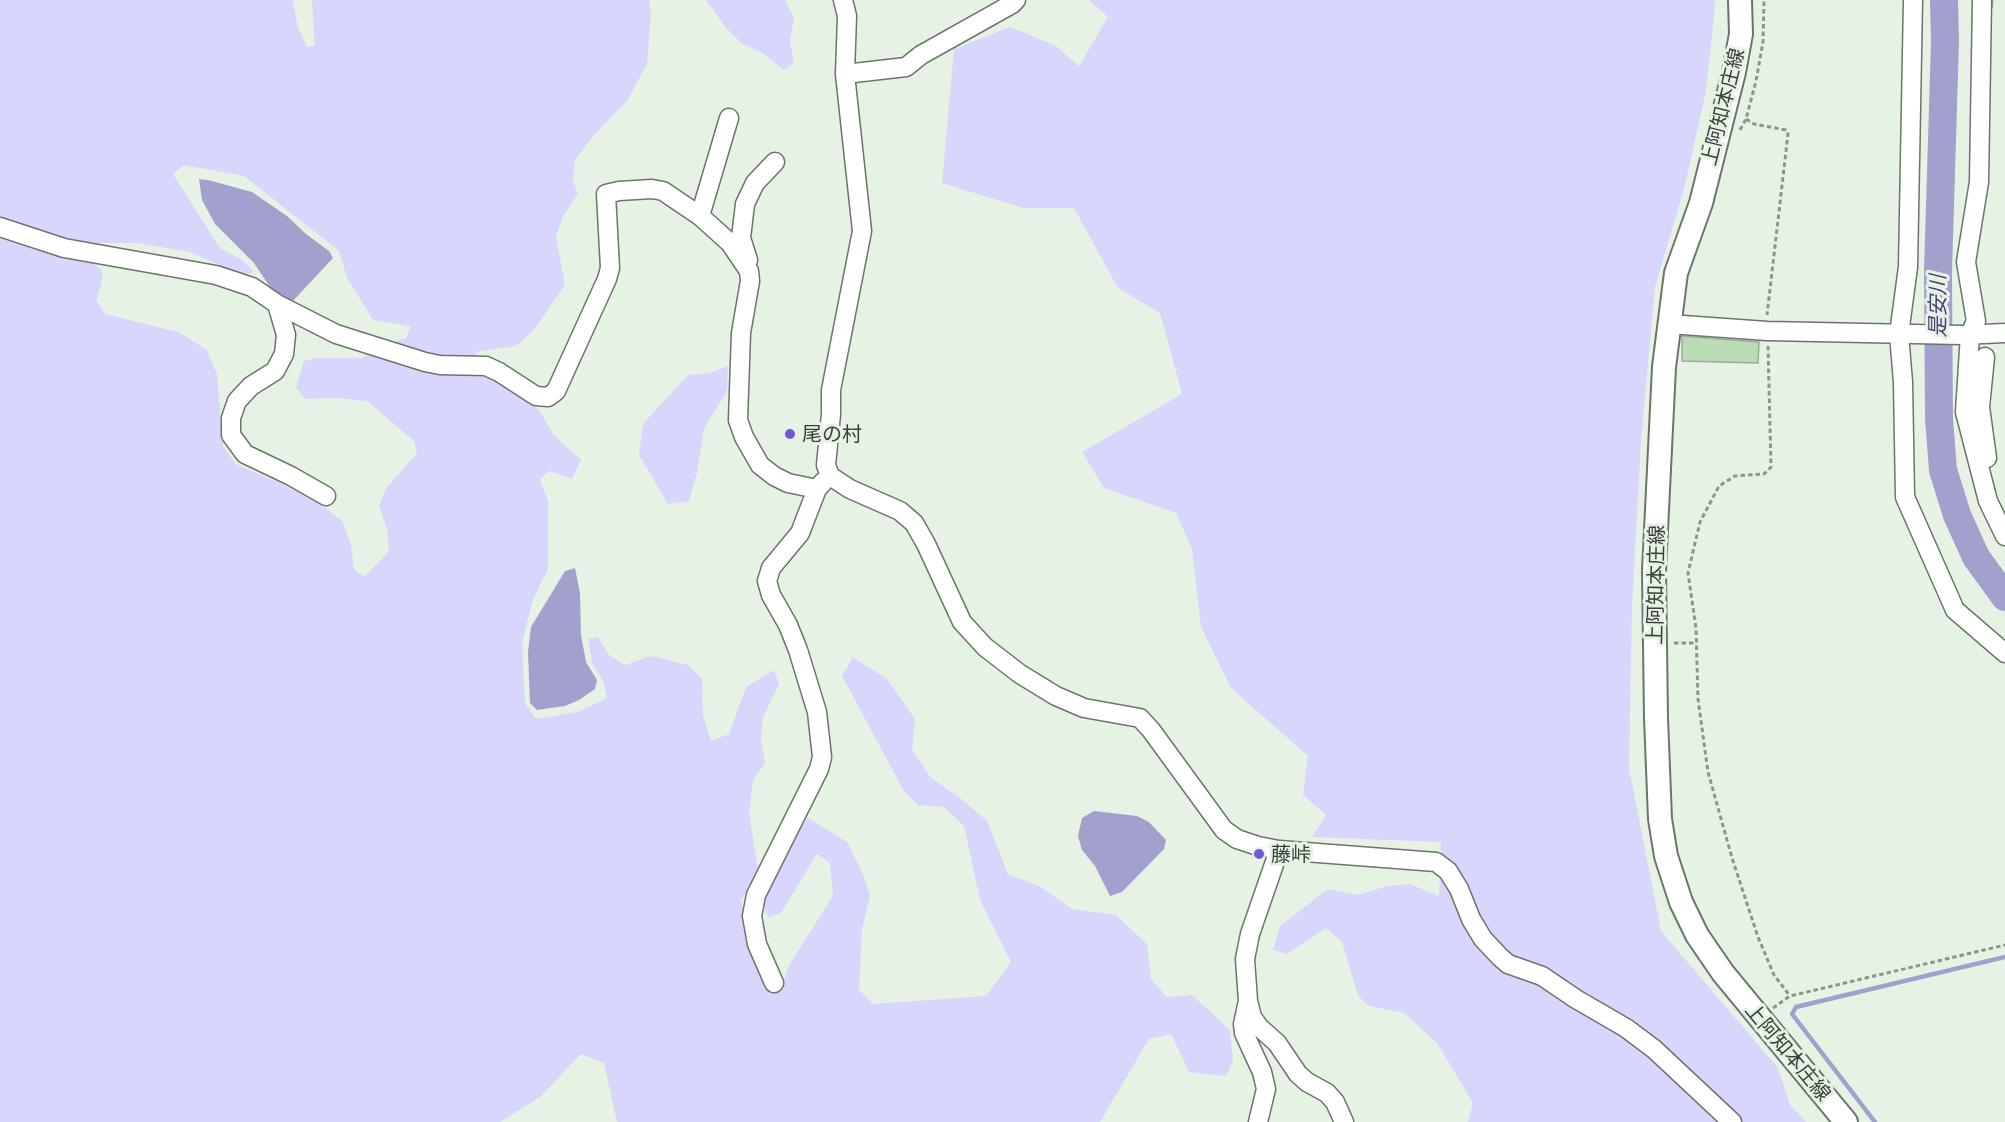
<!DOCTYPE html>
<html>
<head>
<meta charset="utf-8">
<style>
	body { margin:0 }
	canvas { display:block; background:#e6f3e4 }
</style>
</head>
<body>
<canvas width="2005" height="1122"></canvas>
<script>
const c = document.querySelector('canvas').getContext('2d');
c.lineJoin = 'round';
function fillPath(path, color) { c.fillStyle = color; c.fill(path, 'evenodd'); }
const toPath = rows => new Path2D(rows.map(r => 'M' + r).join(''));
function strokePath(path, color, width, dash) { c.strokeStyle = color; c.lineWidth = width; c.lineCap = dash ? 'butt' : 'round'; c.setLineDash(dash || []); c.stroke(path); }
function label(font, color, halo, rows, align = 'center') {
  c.font = font + ' Barlow,"Noto Sans JP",sans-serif'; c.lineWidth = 6; c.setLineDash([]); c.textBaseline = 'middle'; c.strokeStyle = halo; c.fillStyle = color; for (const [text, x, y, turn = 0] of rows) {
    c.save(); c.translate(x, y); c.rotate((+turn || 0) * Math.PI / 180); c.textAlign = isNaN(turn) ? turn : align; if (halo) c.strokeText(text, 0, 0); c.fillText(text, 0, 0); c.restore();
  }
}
fillPath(toPath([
	[0,0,293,0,298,28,307,47,315,46,312,0,649,0,651,15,647,64,627,101,595,134,575,160,573,180,578,194,563,216,556,237,565,285,533,331,516,346,475,352,486,370,507,383,539,410,554,435,581,460,572,479,549,471,540,479,548,501,548,569,533,599,522,643,525,703,536,719,578,712,607,698,603,680,592,663,588,639,598,637,609,655,625,665,651,656,688,665,702,679,703,715,711,741,729,734,746,687,774,670,779,684,763,717,761,740,765,763,753,780,749,813,758,869,741,901,750,942,766,988,782,986,789,965,833,896,830,863,817,854,781,913,768,918,763,903,793,838,808,818,847,842,863,874,870,896,862,929,859,990,873,1004,986,996,1011,962,980,900,964,826,944,807,918,805,904,791,842,676,853,657,887,679,915,719,912,749,930,777,960,798,987,821,1008,874,1041,887,1072,909,1116,915,1147,944,1151,979,1167,997,1192,995,1230,1030,1233,1061,1226,1076,1189,1072,1171,1034,1149,1039,1100,1122,617,1122,604,1063,581,1054,540,1097,500,1122,0,1122],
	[184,165,244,176,339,251,347,278,373,320,411,326,406,338,389,343,362,358,317,358,304,361,296,388,305,399,337,398,367,401,414,441,417,453,387,487,379,506,387,529,389,551,364,577,354,569,351,545,342,521,311,497,236,464,223,446,217,374,207,350,178,332,105,314,96,300,101,285,103,272,92,261,95,243,137,243,190,252,243,275,254,272,242,260,220,248,173,174],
	[706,0,785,0,794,18,790,41,794,63,784,70,761,52,742,44,727,29],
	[1089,0,1714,0,1715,6,1706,91,1684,189,1655,287,1641,441,1632,607,1629,768,1661,931,1778,1068,1790,1105,1806,1122,1468,1122,1473,1103,1437,1043,1404,1013,1369,1006,1358,996,1342,942,1326,928,1287,954,1273,950,1280,926,1328,889,1358,895,1387,886,1410,884,1439,896,1441,842,1312,837,1326,815,1303,795,1308,756,1231,688,1201,627,1192,549,1176,513,1104,488,1082,452,1182,394,1160,313,1118,288,1074,208,1023,208,942,183,954,49,1010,27,1056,46,1079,66,1108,17],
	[728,366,727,391,704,429,697,473,689,501,668,504,639,455,643,424,688,375,710,373]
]), '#d8d6fd');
fillPath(toPath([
	[199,179,208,180,252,192,287,216,306,234,329,251,333,258,291,303,276,296,254,263,215,224,202,200],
	[575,568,580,593,581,635,586,662,597,680,595,689,579,700,565,706,537,710,530,703,528,652,531,627,565,571],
	[1094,811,1137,816,1149,822,1166,840,1164,849,1122,892,1110,896,1095,866,1082,850,1078,836,1082,818]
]), '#a4a0ce');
strokePath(toPath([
	[1991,6,1991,0],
	[1875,1122,1792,1014,1796,1007,2005,957]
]), '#a4a0ce', 4.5);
strokePath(toPath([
	[1944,0,1945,41,1938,271,1939,419,1943,470,1957,515,1976,557,2005,597]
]), '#a4a0ce', 28);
const building = toPath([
	[1682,336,1759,342,1758,363,1682,361,1682,336]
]);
fillPath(building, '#b9dcb5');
strokePath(building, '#9eaa9c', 1.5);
const minor = toPath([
	[843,0,847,16,845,74,862,231,831,390,831,414,826,465,830,476,850,489,900,511,914,523,926,544,962,622,985,647,1020,674,1056,696,1084,708,1140,718,1151,730,1224,830,1237,839,1258,846,1279,850,1436,862,1448,871,1459,889,1471,919,1483,939,1500,957,1508,964,1542,976,1576,999,1626,1028,1654,1049,1732,1122],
	[1913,0,1908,267,1899,334,1903,382,1905,497,1955,610,2005,653],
	[1982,0,1979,182,1966,262,1976,321,1970,334,1965,412,1988,501,2005,536],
	[845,74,906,67,921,55,1012,4,1016,0],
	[700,216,729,118],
	[0,227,64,248,216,275,252,287,277,304,336,334,425,362,440,365,486,366,499,372,536,396,548,397,556,391,607,279,610,268,606,194,619,191,652,189,663,191,700,216,730,243,749,271,750,281,741,333,738,420,744,437,760,465,774,476,788,483,817,489],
	[748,260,741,238,745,204,755,183,775,162],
	[277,304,286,335,284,354,275,371,251,386,237,401,231,418,231,435,245,454,291,476,326,496],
	[1669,324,1767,331,1962,335,2005,333],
	[1985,357,1980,407,1987,458],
	[774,983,757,944,752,916,756,895,819,769,822,757,817,712,798,650,788,625,771,595,767,581,771,568,800,533,817,489,824,481],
	[1248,1001,1252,1017,1259,1027,1277,1043,1298,1074,1307,1082,1327,1093,1335,1102,1344,1122],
	[1258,1122,1266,1089,1262,1072,1244,1033,1243,1024,1248,1001,1245,959,1250,934,1279,850]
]);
const major = toPath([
	[1740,0,1741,34,1734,72,1701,203,1676,273,1664,367,1654,571,1656,718,1660,819,1666,856,1681,902,1697,935,1723,973,1846,1122]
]);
strokePath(minor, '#6a7669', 21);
strokePath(major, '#6a7669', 26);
strokePath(toPath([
	[1746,119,1754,124,1786,130,1788,134,1767,315],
	[1740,130,1746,119,1756,81,1763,42,1764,0],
	[1768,346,1771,467,1764,474,1735,476,1719,486,1700,522,1688,573,1696,628,1698,699,1708,772,1732,858,1758,937,1774,975,1790,996],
	[1674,643,1696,643],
	[1773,1008,1790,996,2005,945]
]), '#8d968b', 3, [4.5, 3]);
strokePath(minor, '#fff', 18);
strokePath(major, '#fff', 22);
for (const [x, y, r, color] of [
	[790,434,6,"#7159d3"],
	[1259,854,6,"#7159d3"]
]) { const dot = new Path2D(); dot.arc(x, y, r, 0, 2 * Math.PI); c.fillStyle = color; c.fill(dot); strokePath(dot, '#e6f3e4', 2); }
label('20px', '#393e38', '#e6f3e4', [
	["上阿知本庄線",1723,107,-76],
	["上阿知本庄線",1656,585,-89],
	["上阿知本庄線",1788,1052,50]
]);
label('20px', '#393e38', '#e6f3e4', [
	["尾の村",802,434],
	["藤峠",1271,854]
], 'left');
label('italic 21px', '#483f79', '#e6f3e4', [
	["是安川",1938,306,-90]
]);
</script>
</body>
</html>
